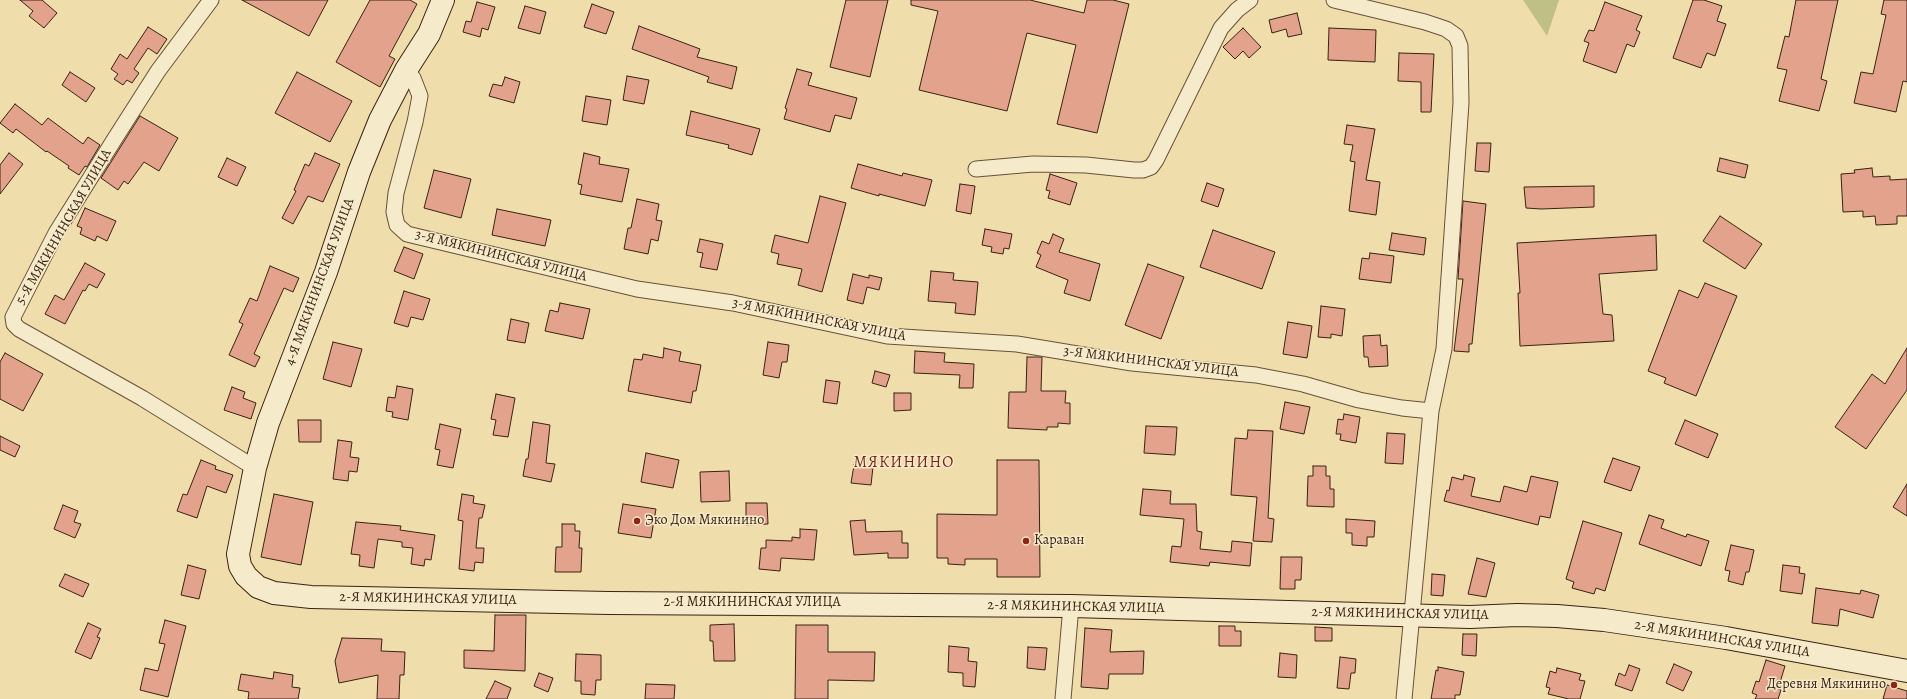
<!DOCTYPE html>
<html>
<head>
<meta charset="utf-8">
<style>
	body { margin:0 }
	canvas { display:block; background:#efdeac }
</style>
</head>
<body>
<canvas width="1907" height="699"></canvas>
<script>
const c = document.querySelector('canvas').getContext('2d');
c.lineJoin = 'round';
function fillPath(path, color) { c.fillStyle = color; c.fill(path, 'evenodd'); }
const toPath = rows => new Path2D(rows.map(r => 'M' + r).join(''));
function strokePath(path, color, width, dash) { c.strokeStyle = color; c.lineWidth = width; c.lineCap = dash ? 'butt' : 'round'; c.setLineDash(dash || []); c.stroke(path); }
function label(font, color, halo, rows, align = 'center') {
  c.font = font + ' Alegreya,serif'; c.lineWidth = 3; c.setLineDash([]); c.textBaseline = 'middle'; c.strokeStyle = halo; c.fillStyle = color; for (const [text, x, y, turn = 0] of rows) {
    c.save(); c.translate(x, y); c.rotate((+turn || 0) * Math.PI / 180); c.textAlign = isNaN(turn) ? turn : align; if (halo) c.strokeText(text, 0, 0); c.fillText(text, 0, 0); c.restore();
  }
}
fillPath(toPath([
	[1523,0,1559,0,1547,36]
]), '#bfc086');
const building = toPath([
	[20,0,42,0,57,13,44,28,29,16,33,11,20,0],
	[242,0,328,0,309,36,242,0],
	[370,0,410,0,417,4,389,56,395,59,380,87,336,62,370,0],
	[846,0,888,0,870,77,830,67,846,0],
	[911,0,1030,0,1084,13,1087,0,1113,0,1129,4,1097,133,1057,124,1076,45,1027,33,1007,111,919,90,938,11,911,5,911,0],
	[1693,0,1704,0,1722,6,1717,21,1726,24,1715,56,1707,53,1701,68,1673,58,1693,0],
	[1796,0,1838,0,1821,79,1827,81,1819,111,1779,101,1787,70,1777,68,1785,36,1789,37,1796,0],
	[1884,0,1907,0,1907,82,1903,81,1896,112,1854,103,1861,72,1873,74,1886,15,1881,14,1884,0],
	[477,2,495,7,488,30,482,28,480,37,463,32,466,21,471,22,477,2],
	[1605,2,1642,16,1636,30,1640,32,1634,47,1627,44,1616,73,1583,61,1589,43,1584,41,1589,30,1594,31,1605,2],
	[592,4,614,12,606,34,584,27,592,4],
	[525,6,546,12,540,34,518,28,525,6],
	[1297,13,1302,34,1288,37,1286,29,1272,33,1269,20,1297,13],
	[639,26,700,49,697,57,737,67,732,89,707,82,709,77,632,49,639,26],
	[148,27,167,39,157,54,148,48,134,69,139,73,132,83,127,80,123,85,114,79,118,74,111,69,120,54,127,59,148,27],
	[1243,28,1261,47,1249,58,1243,51,1235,59,1223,47,1243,28],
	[1329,28,1376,30,1375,62,1328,60,1329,28],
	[1399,53,1434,54,1431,112,1421,112,1421,82,1398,81,1399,53],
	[797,69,812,73,808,85,857,98,851,119,835,115,830,132,784,119,787,109,785,108,797,69],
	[70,72,95,88,86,102,62,85,70,72],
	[297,72,352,101,330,142,275,113,297,72],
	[627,76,649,80,644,104,623,100,627,76],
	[505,77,520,82,514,103,489,96,493,84,502,86,505,77],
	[586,96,611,100,607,125,582,121,586,96],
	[15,104,42,125,48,118,83,144,88,137,100,145,87,167,85,166,79,175,68,168,69,166,47,151,46,152,16,129,13,133,0,123,15,104],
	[691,111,760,129,752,155,728,148,729,145,686,135,691,111],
	[140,116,178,138,159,171,144,162,128,184,124,181,118,190,101,178,140,116],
	[1347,125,1375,129,1366,180,1380,182,1376,215,1349,211,1355,162,1350,161,1353,145,1344,144,1347,125],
	[1477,143,1491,143,1489,172,1475,171,1477,143],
	[9,153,23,164,0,194,0,165,9,153],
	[315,153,340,164,323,202,308,196,293,224,282,218,296,191,294,190,305,164,309,166,315,153],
	[584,153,600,157,599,164,629,169,622,202,580,194,582,185,578,184,584,153],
	[227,158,246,167,237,186,218,177,227,158],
	[1720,158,1748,165,1745,178,1717,171,1720,158],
	[858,164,902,176,903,173,932,180,925,206,879,194,879,196,851,188,858,164],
	[1872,168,1873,177,1890,176,1890,180,1907,179,1907,216,1897,216,1897,224,1876,225,1875,216,1863,217,1863,211,1843,212,1841,174,1855,173,1854,170,1872,168],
	[434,170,471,179,461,218,424,208,434,170],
	[1050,174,1077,183,1070,205,1048,198,1050,191,1046,190,1050,174],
	[1207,183,1224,189,1218,207,1201,201,1207,183],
	[960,184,975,186,971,214,956,211,960,184],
	[1594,186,1594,207,1541,209,1526,208,1524,187,1594,186],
	[820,196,846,203,822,292,798,285,802,269,777,264,779,254,771,252,775,235,808,243,820,196],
	[637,199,659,204,656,220,662,221,658,241,651,239,648,254,624,249,628,228,631,228,637,199],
	[1463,201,1486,204,1472,344,1469,344,1469,352,1454,351,1463,279,1458,279,1463,201],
	[85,208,116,221,107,241,97,236,95,241,80,234,82,228,77,226,85,208],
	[497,209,551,220,545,246,492,235,497,209],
	[1720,216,1762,244,1745,269,1703,241,1720,216],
	[985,229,1012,234,1009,249,1004,248,1003,254,991,252,992,247,982,245,985,229],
	[1213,230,1275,252,1262,289,1200,267,1213,230],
	[1392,233,1426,238,1424,255,1389,250,1392,233],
	[1053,234,1064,239,1059,252,1100,264,1090,301,1064,293,1068,280,1036,267,1041,255,1037,253,1042,241,1049,244,1053,234],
	[1656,235,1657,270,1599,274,1603,314,1612,315,1614,341,1520,346,1518,293,1520,293,1517,243,1656,235],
	[700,239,723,244,717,270,700,267,703,253,697,252,700,239],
	[404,247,423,254,414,279,394,271,404,247],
	[1370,253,1394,256,1391,283,1359,279,1362,258,1369,259,1370,253],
	[85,263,105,274,97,288,89,284,85,291,83,290,65,324,45,314,55,295,64,300,85,263],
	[1148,264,1184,277,1161,339,1125,325,1148,264],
	[270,266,299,278,293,292,284,288,254,354,260,357,255,367,229,355,243,324,239,322,250,298,257,301,270,266],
	[931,271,954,273,953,280,978,282,975,315,955,313,956,303,928,301,931,271],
	[853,274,869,278,869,275,882,278,879,290,867,287,863,304,847,300,853,274],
	[1705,283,1737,296,1696,396,1664,383,1666,378,1648,371,1679,290,1698,298,1705,283],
	[404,291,430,299,423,320,411,317,408,327,394,323,404,291],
	[560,303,590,309,583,339,545,331,550,310,558,312,560,303],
	[1321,306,1345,309,1342,336,1331,334,1331,338,1318,337,1321,306],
	[511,319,529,323,525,343,507,340,511,319],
	[1288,322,1312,326,1307,358,1283,354,1288,322],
	[1380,335,1381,346,1387,345,1388,366,1369,367,1368,357,1364,357,1363,336,1380,335],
	[333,342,362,349,351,387,323,379,333,342],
	[768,342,789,345,787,362,782,362,779,378,763,375,768,342],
	[664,348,681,352,679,361,701,365,696,391,693,391,691,403,628,391,634,359,642,360,643,354,663,358,664,348],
	[1907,348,1907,390,1866,449,1835,427,1872,374,1885,384,1907,348],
	[915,351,945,353,944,362,974,364,973,388,959,388,960,375,914,373,915,351],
	[5,353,43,374,23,411,0,399,0,362,5,353],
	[1027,357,1042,357,1041,391,1066,391,1065,403,1070,403,1070,424,1058,423,1058,427,1047,427,1047,430,1008,428,1009,392,1026,392,1027,357],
	[875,371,890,375,886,387,872,383,875,371],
	[826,380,840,382,837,404,823,402,826,380],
	[397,386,413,389,408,420,392,417,393,412,386,411,388,397,395,398,397,386],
	[232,387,245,392,243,398,256,403,251,419,224,410,232,387],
	[894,393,911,393,911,410,894,411,894,393],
	[496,394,515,398,508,437,493,435,496,420,491,419,496,394],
	[1285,402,1310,407,1304,434,1280,429,1285,402],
	[1344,414,1360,417,1356,443,1340,440,1341,434,1336,434,1338,419,1343,420,1344,414],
	[298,420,321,420,321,442,299,442,298,420],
	[1685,420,1718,434,1708,458,1675,444,1685,420],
	[533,422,550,425,546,463,555,464,551,482,523,476,526,459,528,459,533,422],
	[440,424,461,429,453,468,437,465,440,450,435,449,440,424],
	[1146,426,1177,427,1175,455,1144,453,1146,426],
	[1248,430,1273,431,1268,518,1274,519,1272,542,1253,541,1257,497,1231,495,1235,438,1247,439,1248,430],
	[1387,433,1405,434,1403,464,1385,463,1387,433],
	[0,436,20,446,15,457,0,450,0,436],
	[338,440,352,442,350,457,359,458,357,472,349,471,348,481,333,479,338,440],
	[646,453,679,460,673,488,641,482,646,453],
	[1613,458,1640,467,1631,491,1604,482,1613,458],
	[201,460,216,466,215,469,233,475,226,493,207,486,197,518,177,511,183,494,187,495,201,460],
	[997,460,1039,460,1040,577,997,577,997,559,965,559,965,565,948,564,948,558,937,558,937,514,997,515,997,460],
	[854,465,873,467,871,485,851,483,854,465],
	[1313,466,1326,466,1326,476,1330,476,1330,489,1334,489,1334,507,1307,506,1308,476,1313,476,1313,466],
	[729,471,730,501,701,502,700,472,729,471],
	[1464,475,1475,478,1471,496,1500,502,1504,486,1527,492,1531,476,1558,482,1550,518,1540,516,1538,525,1444,501,1447,490,1449,491,1452,477,1463,480,1464,475],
	[1907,484,1907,516,1893,507,1907,484],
	[1143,489,1171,491,1170,504,1196,504,1197,531,1202,532,1200,549,1231,552,1232,541,1252,543,1250,566,1210,562,1209,566,1170,562,1172,546,1181,547,1184,519,1140,515,1143,489],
	[274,494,313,502,301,565,261,557,274,494],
	[462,494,474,496,473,503,485,505,482,518,479,518,476,548,484,548,483,563,475,562,474,571,459,569,463,521,458,520,462,494],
	[746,503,767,503,768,524,746,525,746,503],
	[623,504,656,509,651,538,618,533,623,504],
	[63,505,78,511,74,522,81,524,75,538,54,529,63,505],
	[1649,515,1664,520,1661,528,1686,537,1687,534,1709,541,1701,566,1639,544,1649,515],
	[1346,519,1375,521,1374,537,1367,537,1367,546,1352,545,1352,533,1346,533,1346,519],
	[865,520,866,532,902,531,902,543,908,543,908,558,888,558,888,553,854,555,850,521,865,520],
	[1583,521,1622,533,1605,591,1596,588,1594,594,1572,588,1574,582,1566,579,1583,521],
	[356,522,401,526,400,530,435,535,431,560,425,559,424,566,411,564,413,548,402,547,402,542,378,539,374,568,359,566,360,555,351,554,356,522],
	[562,524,575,524,575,531,580,531,579,548,582,548,581,572,555,572,556,547,562,547,562,524],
	[800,529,817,530,814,560,781,558,780,571,759,569,761,548,766,548,766,540,792,541,792,537,800,538,800,529],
	[1731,545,1754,550,1749,572,1746,572,1743,585,1728,581,1730,571,1725,570,1731,545],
	[1281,557,1302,557,1301,580,1295,580,1295,589,1280,589,1281,557],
	[1477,558,1495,563,1486,597,1468,594,1477,558],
	[188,565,206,570,199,599,181,595,188,565],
	[1783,565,1800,567,1799,573,1805,574,1802,594,1780,591,1783,565],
	[65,574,89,584,83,597,59,586,65,574],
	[1432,574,1445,575,1443,596,1431,595,1432,574],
	[1816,588,1860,594,1861,590,1879,595,1873,618,1840,609,1838,626,1812,623,1816,588],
	[495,615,526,615,525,671,464,668,464,650,494,651,495,615],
	[165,620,186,626,168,697,140,690,145,668,158,671,165,644,159,643,165,620],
	[88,623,101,629,97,637,100,638,91,659,75,652,88,623],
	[734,624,735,661,714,661,713,641,710,641,710,625,734,624],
	[796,625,828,625,828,652,875,652,874,681,828,680,828,699,795,699,796,625],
	[1219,626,1235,626,1235,631,1241,631,1241,646,1219,646,1219,626],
	[1315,627,1332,628,1332,641,1315,641,1315,627],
	[1085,628,1112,630,1110,652,1144,651,1143,674,1109,674,1108,689,1081,687,1085,628],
	[1463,634,1477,634,1476,656,1462,655,1463,634],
	[342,638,382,639,381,651,405,652,404,675,400,675,399,699,377,699,378,675,339,683,335,661,342,638],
	[949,646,969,648,968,661,977,662,975,687,963,686,963,673,948,672,949,646],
	[1028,647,1047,648,1045,670,1027,668,1028,647],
	[1280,653,1297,655,1296,678,1278,677,1280,653],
	[576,654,601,655,601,680,596,680,595,695,581,694,581,681,575,681,576,654],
	[1340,657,1356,659,1355,673,1351,673,1349,689,1337,688,1340,657],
	[1766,660,1785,666,1778,689,1781,690,1778,699,1755,699,1757,695,1752,693,1756,681,1759,682,1766,660],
	[1674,664,1692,672,1683,691,1666,683,1674,664],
	[1629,665,1640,669,1632,691,1615,685,1619,673,1625,676,1629,665],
	[1438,667,1464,672,1460,695,1455,695,1455,699,1431,699,1436,670,1438,671,1438,667],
	[1557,668,1581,674,1579,680,1585,681,1580,699,1569,699,1548,694,1550,688,1546,687,1550,671,1556,673,1557,668],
	[274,672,293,675,292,687,300,688,298,699,248,699,249,692,238,690,241,674,273,679,274,672],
	[539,673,553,678,548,692,534,686,539,673],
	[495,681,511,688,507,699,486,699,495,681],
	[646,684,675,685,674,699,645,699,646,684],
	[1887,685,1907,691,1907,699,1883,699,1887,685]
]);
fillPath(building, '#e2a28c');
strokePath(building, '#3a2212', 1);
const street = toPath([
	[211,0,158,71,114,140,56,233,13,317,14,324,19,329,142,398,255,468],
	[1334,0,1425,22,1446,29,1456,36,1460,46,1461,103,1444,349,1431,411,1404,699],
	[406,70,413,78,420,96,415,122,396,193,394,212,397,225,407,234,637,289,733,303,887,336,1017,344,1132,363,1256,375,1303,384,1359,400,1402,408,1431,411],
	[976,169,1033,164,1086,165,1134,170,1143,170,1151,167,1156,160,1221,28,1237,10,1250,0],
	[1063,699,1071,606]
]);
const secondary = toPath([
	[443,0,429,34,406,70,380,120,359,172,326,272,268,423,255,468,238,554,240,566,246,576,258,587,274,593,311,597,609,603,1071,606,1470,617,1517,615,1557,616,1604,620,1726,638,1907,671]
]);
strokePath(street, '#675138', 17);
strokePath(secondary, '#3a2212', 24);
strokePath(street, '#f5eac9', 15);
strokePath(secondary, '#f5eac9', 22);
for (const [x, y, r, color] of [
	[637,521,4,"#8f2418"],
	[1026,541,4,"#8f2418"],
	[1894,685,4,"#8f2418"]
]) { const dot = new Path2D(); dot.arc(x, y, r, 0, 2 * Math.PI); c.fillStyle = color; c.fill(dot); strokePath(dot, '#f5eac9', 1.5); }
label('14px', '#3a2212', '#f5eac9', [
	["5-Я МЯКИНИНСКАЯ УЛИЦА",64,227,-60],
	["3-Я МЯКИНИНСКАЯ УЛИЦА",501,256,14],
	["4-Я МЯКИНИНСКАЯ УЛИЦА",320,282,-70],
	["3-Я МЯКИНИНСКАЯ УЛИЦА",819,320,11],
	["3-Я МЯКИНИНСКАЯ УЛИЦА",1151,362,7],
	["2-Я МЯКИНИНСКАЯ УЛИЦА",428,599,1],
	["2-Я МЯКИНИНСКАЯ УЛИЦА",752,603],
	["2-Я МЯКИНИНСКАЯ УЛИЦА",1076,607,1],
	["2-Я МЯКИНИНСКАЯ УЛИЦА",1400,614,1],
	["2-Я МЯКИНИНСКАЯ УЛИЦА",1722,639,9]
]);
label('14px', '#3a2212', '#f5eac9', [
	["Эко Дом Мякинино",645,521],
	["Караван",1034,541],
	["Деревня Мякинино",1886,685,"right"]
], 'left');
c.letterSpacing = '1px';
label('16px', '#7a1f14', '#f5eac9', [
	["МЯКИНИНО",904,463]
]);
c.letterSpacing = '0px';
</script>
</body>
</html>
